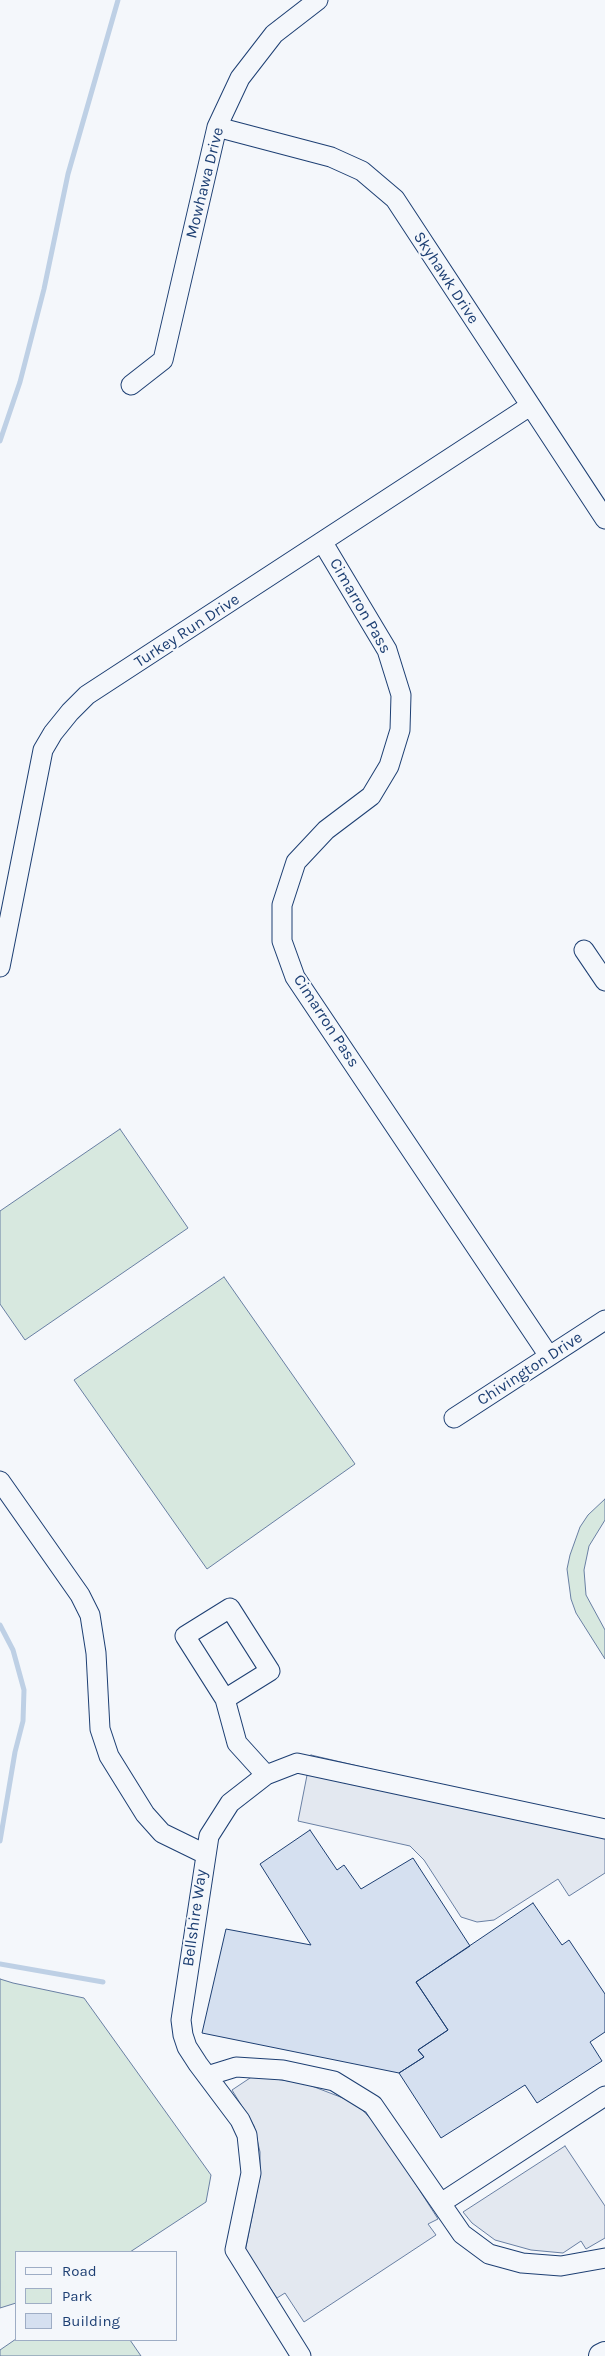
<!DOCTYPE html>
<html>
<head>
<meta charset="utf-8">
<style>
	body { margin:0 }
	#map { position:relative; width:605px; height:2356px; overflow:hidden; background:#f4f7fb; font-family:Karla,sans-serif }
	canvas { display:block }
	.legend { position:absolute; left:15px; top:2251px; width:162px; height:90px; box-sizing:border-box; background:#f4f7fb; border:1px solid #9eadc5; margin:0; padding:6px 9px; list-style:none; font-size:15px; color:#1d3f73 }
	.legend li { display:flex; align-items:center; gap:10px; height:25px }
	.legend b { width:25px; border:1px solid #9eadc5 }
</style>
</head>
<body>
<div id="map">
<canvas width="605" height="2356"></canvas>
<ul class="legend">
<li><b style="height:6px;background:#f4f7fb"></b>Road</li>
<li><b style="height:14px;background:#d7e8df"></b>Park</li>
<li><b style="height:14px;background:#d5e0f0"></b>Building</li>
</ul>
</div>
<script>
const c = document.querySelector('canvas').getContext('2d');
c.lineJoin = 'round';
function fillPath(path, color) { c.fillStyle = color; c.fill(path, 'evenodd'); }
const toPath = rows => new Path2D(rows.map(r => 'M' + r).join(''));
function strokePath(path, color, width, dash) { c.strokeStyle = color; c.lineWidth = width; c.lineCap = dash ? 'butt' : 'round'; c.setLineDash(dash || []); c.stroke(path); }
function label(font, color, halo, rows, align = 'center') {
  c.font = font + ' Karla,sans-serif'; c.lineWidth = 4; c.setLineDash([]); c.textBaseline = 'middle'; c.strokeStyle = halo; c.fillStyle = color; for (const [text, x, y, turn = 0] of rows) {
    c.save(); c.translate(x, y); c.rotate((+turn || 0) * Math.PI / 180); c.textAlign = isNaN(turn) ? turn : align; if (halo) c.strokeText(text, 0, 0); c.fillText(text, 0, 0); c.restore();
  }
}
const green = toPath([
	[120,1129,188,1228,25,1340,0,1304,0,1211,120,1129],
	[224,1277,355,1464,207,1569,74,1380,224,1277],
	[605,1499,605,1520,589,1546,584,1570,586,1595,605,1630,605,1659,576,1613,571,1599,567,1569,570,1555,580,1527,588,1515,605,1499],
	[0,1979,13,1983,84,1998,211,2175,206,2202,130,2252,16,2252,16,2303,0,2308,0,1979],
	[16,2339,130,2340,141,2356,0,2356,0,2350,16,2339]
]);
fillPath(green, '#d7e8df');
strokePath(green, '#687fa3', 1);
const parking = toPath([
	[311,1755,605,1824,605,1873,569,1896,558,1879,494,1920,477,1922,461,1917,424,1860,410,1846,298,1821,311,1755],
	[253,2076,304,2083,356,2103,381,2130,438,2219,428,2224,436,2235,304,2322,285,2293,277,2298,245,2252,260,2176,260,2152,254,2126,232,2090,253,2076],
	[565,2146,605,2206,605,2238,586,2249,581,2241,563,2253,531,2250,495,2240,472,2223,463,2212,565,2146]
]);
fillPath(parking, '#e3e8f0');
strokePath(parking, '#687fa3', 1);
strokePath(toPath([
	[0,441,20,382,44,289,68,174,118,0],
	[0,1625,13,1650,24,1690,23,1721,15,1752,0,1841],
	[0,1964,103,1982]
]), '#bed0e5', 5);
const building = toPath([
	[310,1830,337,1870,344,1865,361,1889,413,1858,470,1946,416,1982,448,2030,418,2050,424,2057,399,2073,202,2033,226,1929,311,1945,260,1864,310,1830],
	[533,1903,562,1945,569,1940,605,1994,605,2032,590,2042,602,2061,537,2103,525,2085,441,2138,399,2073,424,2057,418,2050,448,2030,416,1982,533,1903]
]);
fillPath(building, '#d5e0f0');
strokePath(building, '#1d3f73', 1);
const minor = toPath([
	[217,127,331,157,362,171,395,199,605,519],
	[131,385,163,360,217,127,240,78,274,34,318,0],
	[323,543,387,650,401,695,400,730,389,766,371,796,326,830,296,862,282,905,282,941,295,977,549,1356],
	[584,950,605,981],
	[0,967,43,750,53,733,70,712,87,695,530,406],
	[454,1418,605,1320],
	[0,1481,80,1595,90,1615,96,1653,100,1729,109,1756,145,1814,162,1833,205,1854],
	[225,1699,270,1671,230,1608,185,1636,225,1699,237,1743,266,1775],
	[207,2076,236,2067,283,2070,334,2081,373,2105,462,2234,489,2254,522,2263,561,2266,605,2258],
	[441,2203,605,2096],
	[301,2356,235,2250,251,2173,247,2135,240,2120,198,2064,187,2047,183,2035,181,2020,209,1836,230,1803,266,1775,297,1763,605,1829]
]);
const major = toPath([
	[601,2356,605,2354]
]);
strokePath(minor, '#1d3f73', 21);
strokePath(major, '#1d3f73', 26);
strokePath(minor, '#f4f7fb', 19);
strokePath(major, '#f4f7fb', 24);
label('16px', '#1d3f73', '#f4f7fb', [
	["Mowhawa Drive",205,183,-76],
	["Skyhawk Drive",446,278,57],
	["Cimarron Pass",360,606,60],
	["Turkey Run Drive",187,631,-33],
	["Cimarron Pass",326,1021,57],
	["Chivington Drive",530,1369,-33],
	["Bellshire Way",195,1918,-82]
]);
</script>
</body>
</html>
